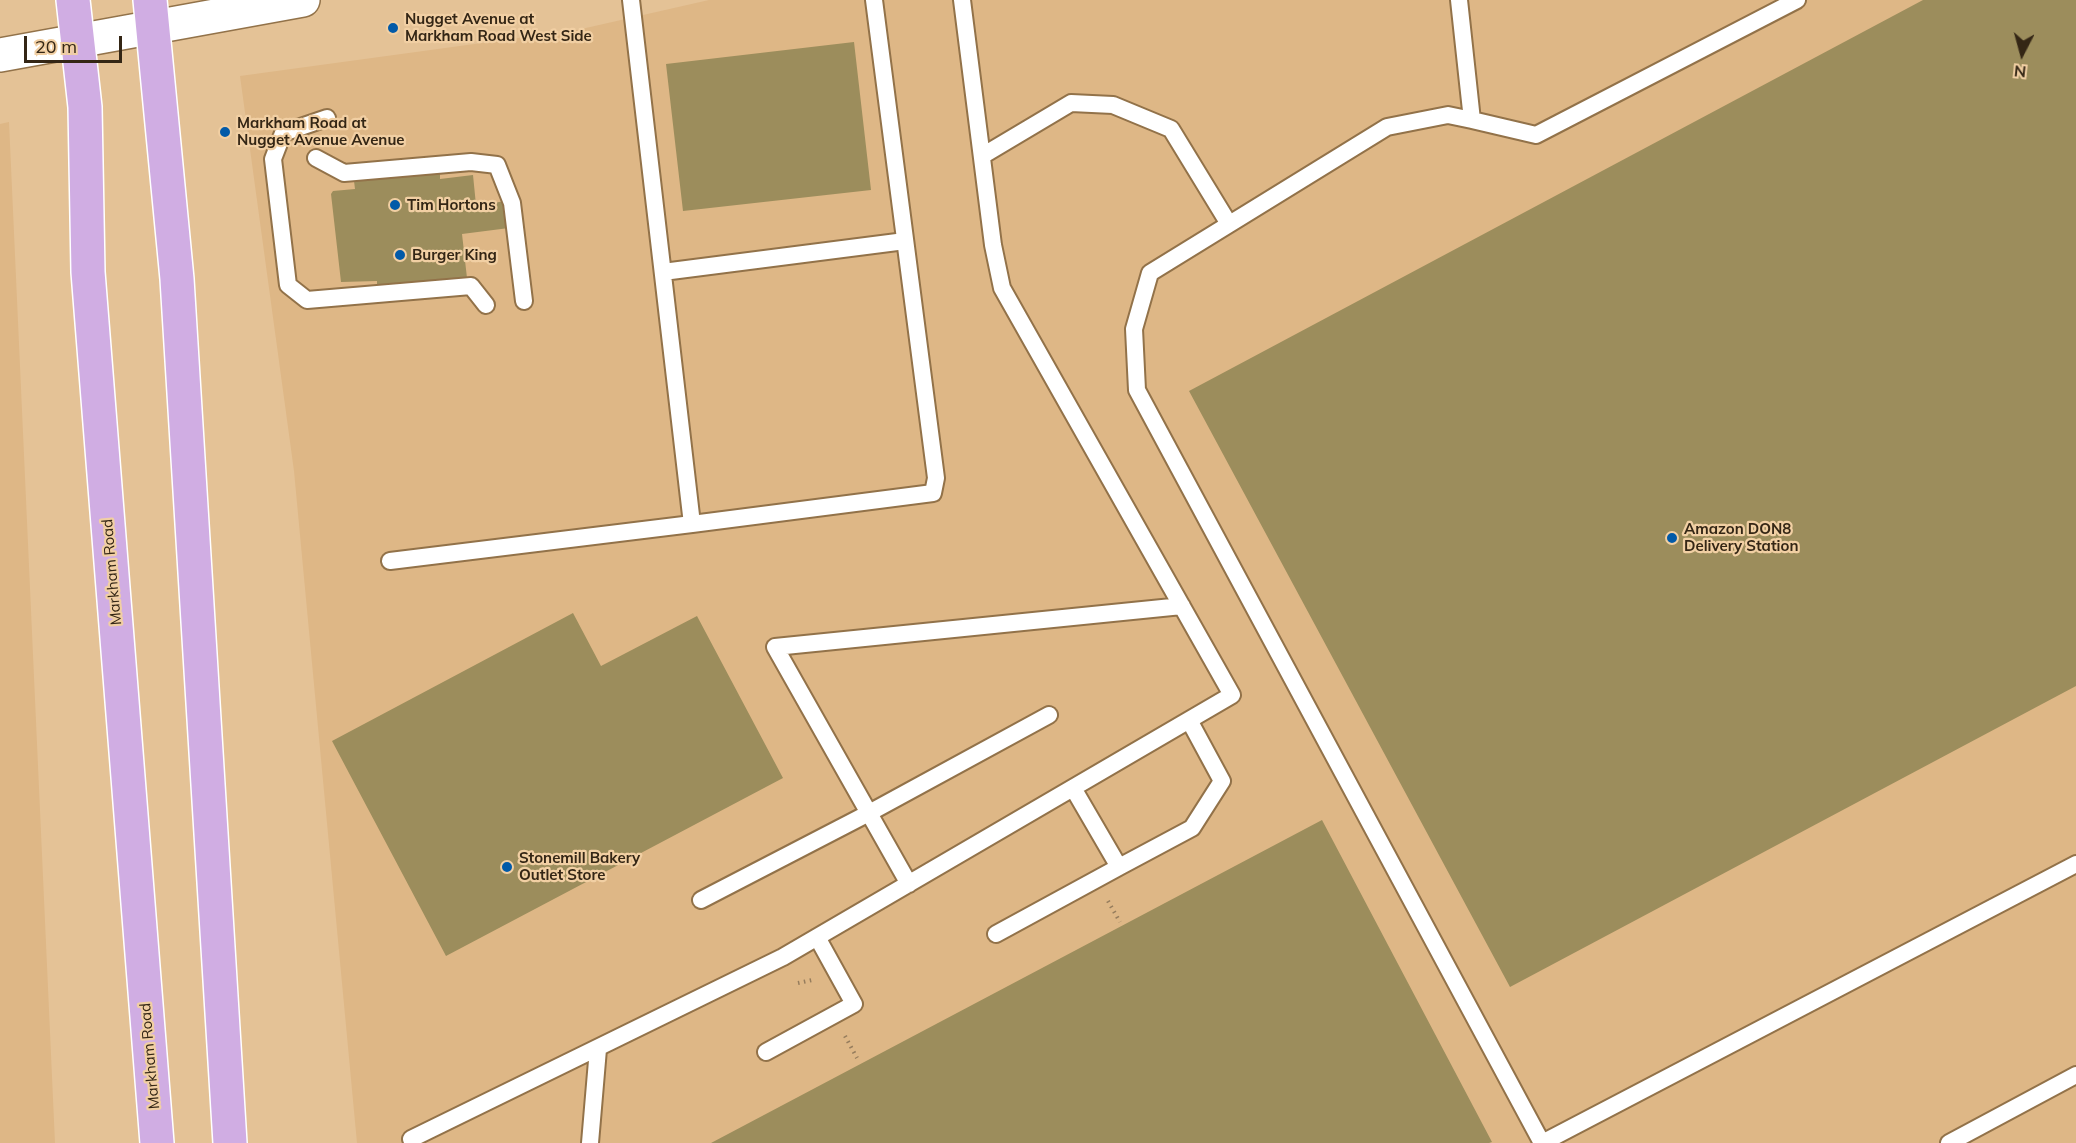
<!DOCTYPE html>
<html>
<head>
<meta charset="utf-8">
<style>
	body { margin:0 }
	#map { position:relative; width:2076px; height:1143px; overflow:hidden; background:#e4c296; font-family:Mulish,sans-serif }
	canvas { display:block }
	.north { position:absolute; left:1992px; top:24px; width:60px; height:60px; -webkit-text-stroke:4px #f1cfa3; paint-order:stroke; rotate:186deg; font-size:16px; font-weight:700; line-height:24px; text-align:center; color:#342615 }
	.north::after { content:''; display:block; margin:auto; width:21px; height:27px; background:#342615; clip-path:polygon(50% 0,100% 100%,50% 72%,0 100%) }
	.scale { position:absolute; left:24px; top:36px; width:98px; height:27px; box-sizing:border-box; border:3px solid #342615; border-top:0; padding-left:8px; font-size:18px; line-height:21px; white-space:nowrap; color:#342615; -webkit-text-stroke:4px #f1cfa3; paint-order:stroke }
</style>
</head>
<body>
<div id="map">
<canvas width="2076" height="1143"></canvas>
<div class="north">N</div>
<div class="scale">20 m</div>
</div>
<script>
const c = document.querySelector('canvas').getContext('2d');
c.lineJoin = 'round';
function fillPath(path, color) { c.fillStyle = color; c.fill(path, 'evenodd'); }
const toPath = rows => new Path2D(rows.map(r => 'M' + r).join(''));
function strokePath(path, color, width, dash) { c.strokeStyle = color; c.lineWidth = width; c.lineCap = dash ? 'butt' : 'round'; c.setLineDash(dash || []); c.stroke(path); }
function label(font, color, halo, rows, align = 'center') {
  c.font = font + ' Mulish,sans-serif'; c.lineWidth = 4.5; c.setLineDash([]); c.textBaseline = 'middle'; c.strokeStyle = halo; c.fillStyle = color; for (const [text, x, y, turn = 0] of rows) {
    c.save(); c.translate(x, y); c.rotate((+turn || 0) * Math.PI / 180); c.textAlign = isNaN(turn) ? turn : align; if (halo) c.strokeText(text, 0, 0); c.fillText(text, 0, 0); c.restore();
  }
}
fillPath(toPath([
	[709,0,2076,0,2076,1143,357,1143,294,471,240,76,577,30],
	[9,122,55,1143,0,1143,0,124]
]), '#deb786');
fillPath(toPath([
	[1923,0,2076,0,2076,686,1510,987,1189,391],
	[854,42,871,190,683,211,666,64],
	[440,172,440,179,473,175,476,205,507,201,509,228,462,234,467,278,377,288,377,281,341,282,331,194,333,191,355,189,354,181],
	[573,613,601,666,697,616,783,778,446,956,332,741],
	[1322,820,1492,1142,1489,1143,711,1143]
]), '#9c8d5c');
const service = toPath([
	[631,0,692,524,933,493,936,478,874,0],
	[1459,0,1472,120,1448,115,1387,127,1150,273,1134,329,1137,390,1542,1143],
	[327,118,283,133,273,159,288,285,307,300,471,286,486,305],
	[1472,120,1536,135,1797,0],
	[982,156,1071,103,1113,105,1171,129,1229,224],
	[316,158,344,173,471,162,497,165,512,203,524,301],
	[663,272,905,241],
	[390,561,692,524],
	[1119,867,1192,828,1222,781,1189,720],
	[909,884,775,647,1182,606],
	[701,900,869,813,1049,715],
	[996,934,1119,867,1073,788],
	[766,1052,854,1004,817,937],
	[411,1139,783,957,1232,695,1002,288,993,245,962,0],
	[590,1143,598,1049],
	[1542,1143,2076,864],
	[1949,1143,2076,1075]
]);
const tertiary = toPath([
	[0,55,303,0]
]);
const primary = toPath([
	[73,0,85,107,88,272,157,1143],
	[150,0,177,279,230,1143]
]);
strokePath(service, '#927249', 20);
strokePath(tertiary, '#927249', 36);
strokePath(primary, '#fff', 36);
strokePath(toPath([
	[1108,901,1120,922],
	[798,983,812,980],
	[845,1036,857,1058]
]), '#967d5d', 4, [1.5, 4.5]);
strokePath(service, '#fff', 16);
strokePath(tertiary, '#fff', 33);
strokePath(primary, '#d0ade3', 33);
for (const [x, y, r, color] of [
	[393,28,6,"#025aa8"],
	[225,132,6,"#025aa8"],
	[395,205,6,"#025aa8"],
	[400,255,6,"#025aa8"],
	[1672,538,6,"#025aa8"],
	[507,867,6,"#025aa8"]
]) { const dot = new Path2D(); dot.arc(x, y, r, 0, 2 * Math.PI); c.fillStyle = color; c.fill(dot); strokePath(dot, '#f1cfa3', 2); }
label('bold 15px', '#342615', '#f1cfa3', [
	["Nugget Avenue at",405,19],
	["Markham Road West Side",405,36],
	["Markham Road at",237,123],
	["Nugget Avenue Avenue",237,140],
	["Tim Hortons",407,205],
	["Burger King",412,255],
	["Amazon DON8",1684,529],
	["Delivery Station",1684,546],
	["Stonemill Bakery",519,858],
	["Outlet Store",519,875]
], 'left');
label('15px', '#342615', '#f1cfa3', [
	["Markham Road",112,572,-95],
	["Markham Road",150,1056,-95]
]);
</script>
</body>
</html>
